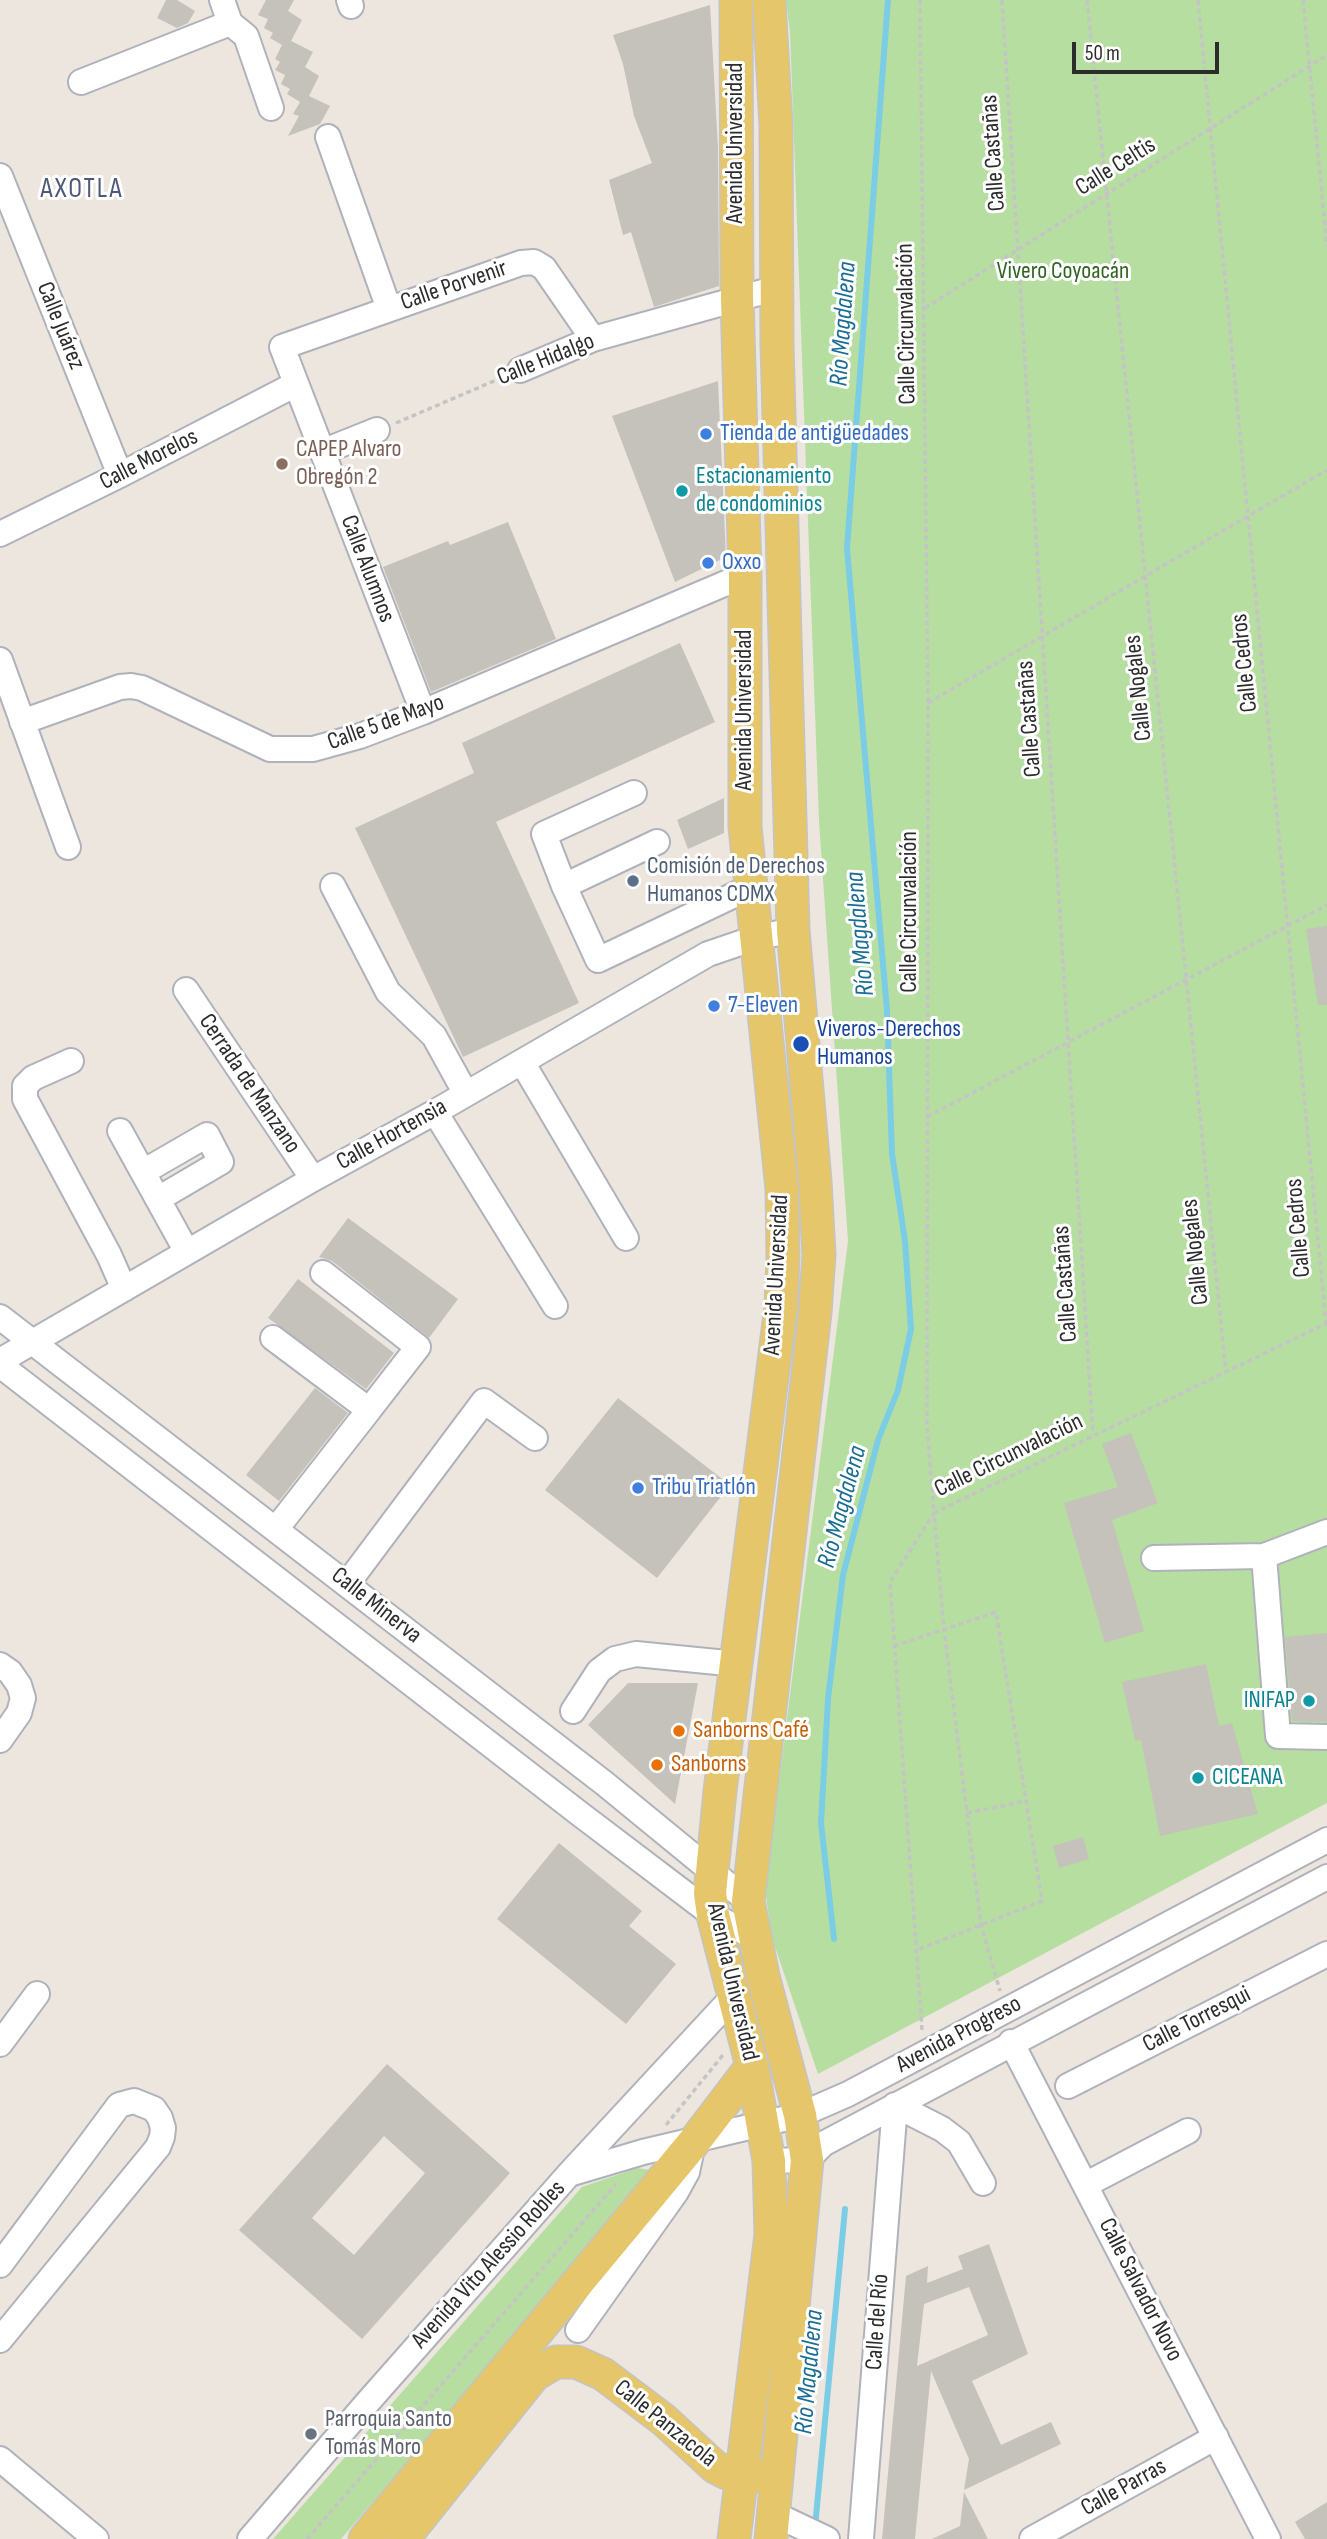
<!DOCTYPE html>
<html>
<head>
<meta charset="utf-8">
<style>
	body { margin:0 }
	#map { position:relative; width:1327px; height:2539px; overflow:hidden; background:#ece6df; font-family:"Sofia Sans Condensed",sans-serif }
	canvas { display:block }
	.scale { position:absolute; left:1072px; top:42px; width:147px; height:32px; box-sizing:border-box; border:4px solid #2c2c2c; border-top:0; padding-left:9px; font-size:21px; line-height:24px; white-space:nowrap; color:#2c2c2c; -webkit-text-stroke:5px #fff; paint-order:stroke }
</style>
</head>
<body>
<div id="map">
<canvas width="1327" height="2539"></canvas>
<div class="scale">50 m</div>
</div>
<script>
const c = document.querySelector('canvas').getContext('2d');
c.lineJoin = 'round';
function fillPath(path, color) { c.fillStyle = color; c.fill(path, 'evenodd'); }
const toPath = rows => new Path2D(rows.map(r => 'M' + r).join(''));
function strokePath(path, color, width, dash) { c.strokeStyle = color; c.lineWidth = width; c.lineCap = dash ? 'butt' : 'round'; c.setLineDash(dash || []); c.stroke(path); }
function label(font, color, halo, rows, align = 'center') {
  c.font = font + ' "Sofia Sans Condensed",sans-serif'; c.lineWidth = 6; c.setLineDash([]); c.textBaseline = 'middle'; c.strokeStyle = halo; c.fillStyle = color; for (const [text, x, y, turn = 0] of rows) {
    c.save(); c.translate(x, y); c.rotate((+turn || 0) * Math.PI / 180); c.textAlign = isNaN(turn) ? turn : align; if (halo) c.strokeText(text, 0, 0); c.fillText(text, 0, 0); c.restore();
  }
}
fillPath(toPath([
	[786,0,1327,0,1327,1803,818,2074,772,1938,765,1890,848,1241,819,821,790,32],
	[637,2168,658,2171,341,2539,273,2539,582,2187]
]), '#b7dea1');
strokePath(toPath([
	[834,1939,821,1823,828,1699,843,1575,878,1440,898,1390,911,1329,905,1241,892,1154,887,1010,847,548,888,0],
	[815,2527,845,2209]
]), '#7bcce5', 6);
fillPath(toPath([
	[166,0,177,0,195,11,188,23,177,28,157,18],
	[266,0,294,0,288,11,302,20,291,41,313,52,305,67,319,76,309,96,330,106,320,124,288,136,299,116,293,114,300,102,287,94,290,89,281,84,285,75,275,70,280,62,275,59,282,45,270,38,273,33,264,28,268,19,258,15],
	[710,5,718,148,719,286,654,307,631,232,623,235,609,180,652,163,634,116,623,64,613,35],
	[718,381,726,557,675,582,612,416],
	[508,522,556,639,431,692,383,567,448,541,450,545],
	[680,643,715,722,496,822,579,1003,463,1057,355,828,474,773,462,743],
	[724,798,724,833,688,849,677,820],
	[1327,926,1327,1005,1318,1005,1306,929],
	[348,1218,458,1299,429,1338,332,1261,319,1257],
	[298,1279,394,1353,366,1389,268,1318],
	[315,1388,348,1413,279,1501,246,1475],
	[618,1398,730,1485,657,1578,545,1490],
	[1131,1433,1158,1503,1112,1520,1144,1631,1105,1643,1064,1503,1118,1487,1102,1444],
	[1327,1633,1327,1722,1292,1721,1285,1637],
	[1206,1664,1219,1726,1232,1723,1258,1814,1160,1836,1141,1740,1135,1741,1122,1682],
	[628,1683,698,1683,675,1804,588,1725],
	[1083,1837,1089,1859,1059,1868,1053,1846],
	[559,1843,642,1911,629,1926,676,1964,626,2024,497,1919],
	[387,2064,510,2173,362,2339,239,2230],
	[384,2136,425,2173,354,2255,312,2218],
	[989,2244,1028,2354,972,2381,1001,2445,1051,2422,1061,2444,964,2490,969,2459,931,2371,915,2539,882,2539,906,2276,928,2266,927,2283,963,2269,958,2256],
	[969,2287,988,2335,917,2366,924,2304],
	[964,2492,988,2539,932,2539,960,2526],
	[1327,2502,1327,2539,1305,2539,1295,2522]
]), '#c5c1bb');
const minor = toPath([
	[222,0,230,23,246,36,271,108],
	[349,0,351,6],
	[81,82,230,23],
	[328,137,389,309],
	[0,176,120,475],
	[520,370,593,339,777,288],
	[322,452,377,430],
	[0,534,120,475,296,384],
	[0,660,68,847],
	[423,712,282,347,521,263,534,262,544,268,593,339],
	[22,722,120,687,131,686,142,688,270,749,313,749,360,736,423,712,745,575],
	[634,793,544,834,564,886,598,960,751,887],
	[333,886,388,992,434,1036,466,1094],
	[564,886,657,842],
	[186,990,313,1179],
	[71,1061,33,1078,25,1086,25,1099,109,1255,124,1289],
	[522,1062,626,1238],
	[435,1112,555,1306],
	[120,1131,187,1252],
	[143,1172,207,1135,221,1162,158,1199],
	[323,1273,418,1347,369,1410],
	[0,1317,604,1783,748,1901],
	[273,1338,369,1410,276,1529],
	[0,1361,313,1179,435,1112,708,954,755,938,793,930],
	[0,1365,580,1814,713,1915,755,1938],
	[1264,1556,1278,1736,1327,1737],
	[1154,1558,1264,1556,1327,1532],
	[347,1584,484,1401,535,1438],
	[0,1665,10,1672,19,1685,23,1698,19,1713,0,1740],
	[573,1711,599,1671,615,1659,636,1654,737,1664],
	[1011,2042,1268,2539],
	[0,2044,37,1994],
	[1068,2086,1327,1954],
	[895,2105,942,2129,959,2142,983,2183],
	[769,2161,807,2160,823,2144,1327,1877],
	[569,2174,643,2152,800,2115,848,2094,1327,1840],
	[1085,2185,1188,2131],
	[0,2265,119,2105,134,2101,154,2109,160,2118,163,2128,162,2137,158,2147,0,2340],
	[578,2330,676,2192,687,2172,692,2148],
	[0,2459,96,2539],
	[774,2514,827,2539],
	[250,2539,367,2403,569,2174,733,1997],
	[861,2539,895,2105],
	[1032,2539,1216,2437]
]);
const major = toPath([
	[769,0,776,125,777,344,793,930,815,1181,819,1255,815,1312,748,1901,763,1976,800,2115,807,2160,771,2539],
	[365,2539,694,2142,752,2066],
	[403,2539,534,2375,556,2362,576,2362,603,2374,664,2420,715,2467,727,2473,761,2476],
	[734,2539,771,2234,769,2161,752,2066,713,1915,710,1893,720,1791,781,1306,783,1257,782,1189,745,827,745,575,737,298,736,0]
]);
strokePath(minor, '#b0b2bb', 28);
strokePath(major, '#c4c4c4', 35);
strokePath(toPath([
	[920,0,928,703,927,1426,934,1513,1327,1323],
	[1002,0,1093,1435],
	[1087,0,1226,1372],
	[1198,0,1326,1323],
	[1303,0,1327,246],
	[925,308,1327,55],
	[396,423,501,378],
	[928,703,1327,470],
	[927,1117,1327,905],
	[894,1646,996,1612,1042,1901,917,1950],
	[967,1813,1026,1801],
	[922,2030,890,1582,934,1513,944,1630,981,1925,1000,1991],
	[666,2125,723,2055],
	[307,2539,616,2184]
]), '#c4c4c4', 3.5, [5, 3.5]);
strokePath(minor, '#fff', 24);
strokePath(major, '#e5c66b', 32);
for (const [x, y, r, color] of [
	[706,434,7,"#3f7fe0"],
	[282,464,7,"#8d6e63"],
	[682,491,7,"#0f9aa8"],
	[708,563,7,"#3f7fe0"],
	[633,881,7,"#5c6f8a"],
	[714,1006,7,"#3f7fe0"],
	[801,1044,9,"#1a4fb4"],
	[638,1488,7,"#3f7fe0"],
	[1309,1701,7,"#0f9aa8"],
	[679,1731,7,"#e8710a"],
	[657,1765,7,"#e8710a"],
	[1198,1778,7,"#0f9aa8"],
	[311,2434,7,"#6b7280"]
]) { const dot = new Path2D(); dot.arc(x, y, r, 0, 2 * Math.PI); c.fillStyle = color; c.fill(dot); strokePath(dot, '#fff', 2.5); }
label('24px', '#2c2c2c', '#fff', [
	["Avenida Universidad",736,143,-90],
	["Calle Castañas",994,153,-94],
	["Calle Celtis",1116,167,-32],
	["Calle Porvenir",454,286,-19],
	["Calle Circunvalación",907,324,-91],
	["Calle Juárez",60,326,68],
	["Calle Hidalgo",546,360,-22],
	["Calle Morelos",149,460,-27],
	["Calle Alumnos",367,569,69],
	["Calle Cedros",1245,663,-96],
	["Calle Nogales",1139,688,-96],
	["Avenida Universidad",745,710,-90],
	["Calle Castañas",1030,719,-94],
	["Calle 5 de Mayo",386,723,-20],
	["Calle Circunvalación",910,912,-90],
	["Cerrada de Manzano",249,1084,56],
	["Calle Hortensia",392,1135,-29],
	["Calle Cedros",1299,1228,-95],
	["Calle Nogales",1196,1252,-96],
	["Avenida Universidad",777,1275,-87],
	["Calle Castañas",1066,1284,-94],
	["Calle Circunvalación",1009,1456,-26],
	["Calle Minerva",376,1606,38],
	["Avenida Universidad",732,1982,77],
	["Calle Torresqui",1197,2020,-27],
	["Avenida Progreso",959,2035,-28],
	["Avenida Vito Alessio Robles",489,2265,-48],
	["Calle Salvador Novo",1140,2290,63],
	["Calle del Río",878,2322,-86],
	["Calle Panzacola",665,2424,39],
	["Calle Parras",1124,2488,-29]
]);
label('24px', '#306421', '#fff', [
	["Vivero Coyoacán",1063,272]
]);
label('24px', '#366cbe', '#fff', [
	["Tienda de antigüedades",720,434],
	["Oxxo",722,563],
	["7-Eleven",728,1006],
	["Tribu Triatlón",652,1488]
], 'left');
label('24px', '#785e54', '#fff', [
	["CAPEP Alvaro",296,450],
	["Obregón 2",296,478]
], 'left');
label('24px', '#0d838f', '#fff', [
	["Estacionamiento",696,477],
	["de condominios",696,505],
	["INIFAP",1295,1701,"right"],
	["CICEANA",1212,1778]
], 'left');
label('24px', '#4e5e75', '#fff', [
	["Comisión de Derechos",647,867],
	["Humanos CDMX",647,895]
], 'left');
label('24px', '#164399', '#fff', [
	["Viveros-Derechos",817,1030],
	["Humanos",817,1058]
], 'left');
label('24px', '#c56008', '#fff', [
	["Sanborns Café",693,1731],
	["Sanborns",671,1765]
], 'left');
label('24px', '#5b616d', '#fff', [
	["Parroquia Santo",325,2420],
	["Tomás Moro",325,2448]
], 'left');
label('italic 26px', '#196c93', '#fff', [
	["Río Magdalena",844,324,-86],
	["Río Magdalena",861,934,-95],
	["Río Magdalena",843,1507,-75],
	["Río Magdalena",810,2372,-85]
]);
c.letterSpacing = '2px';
label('28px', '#4f5879', '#fff', [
	["AXOTLA",82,190]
]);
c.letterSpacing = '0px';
</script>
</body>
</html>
